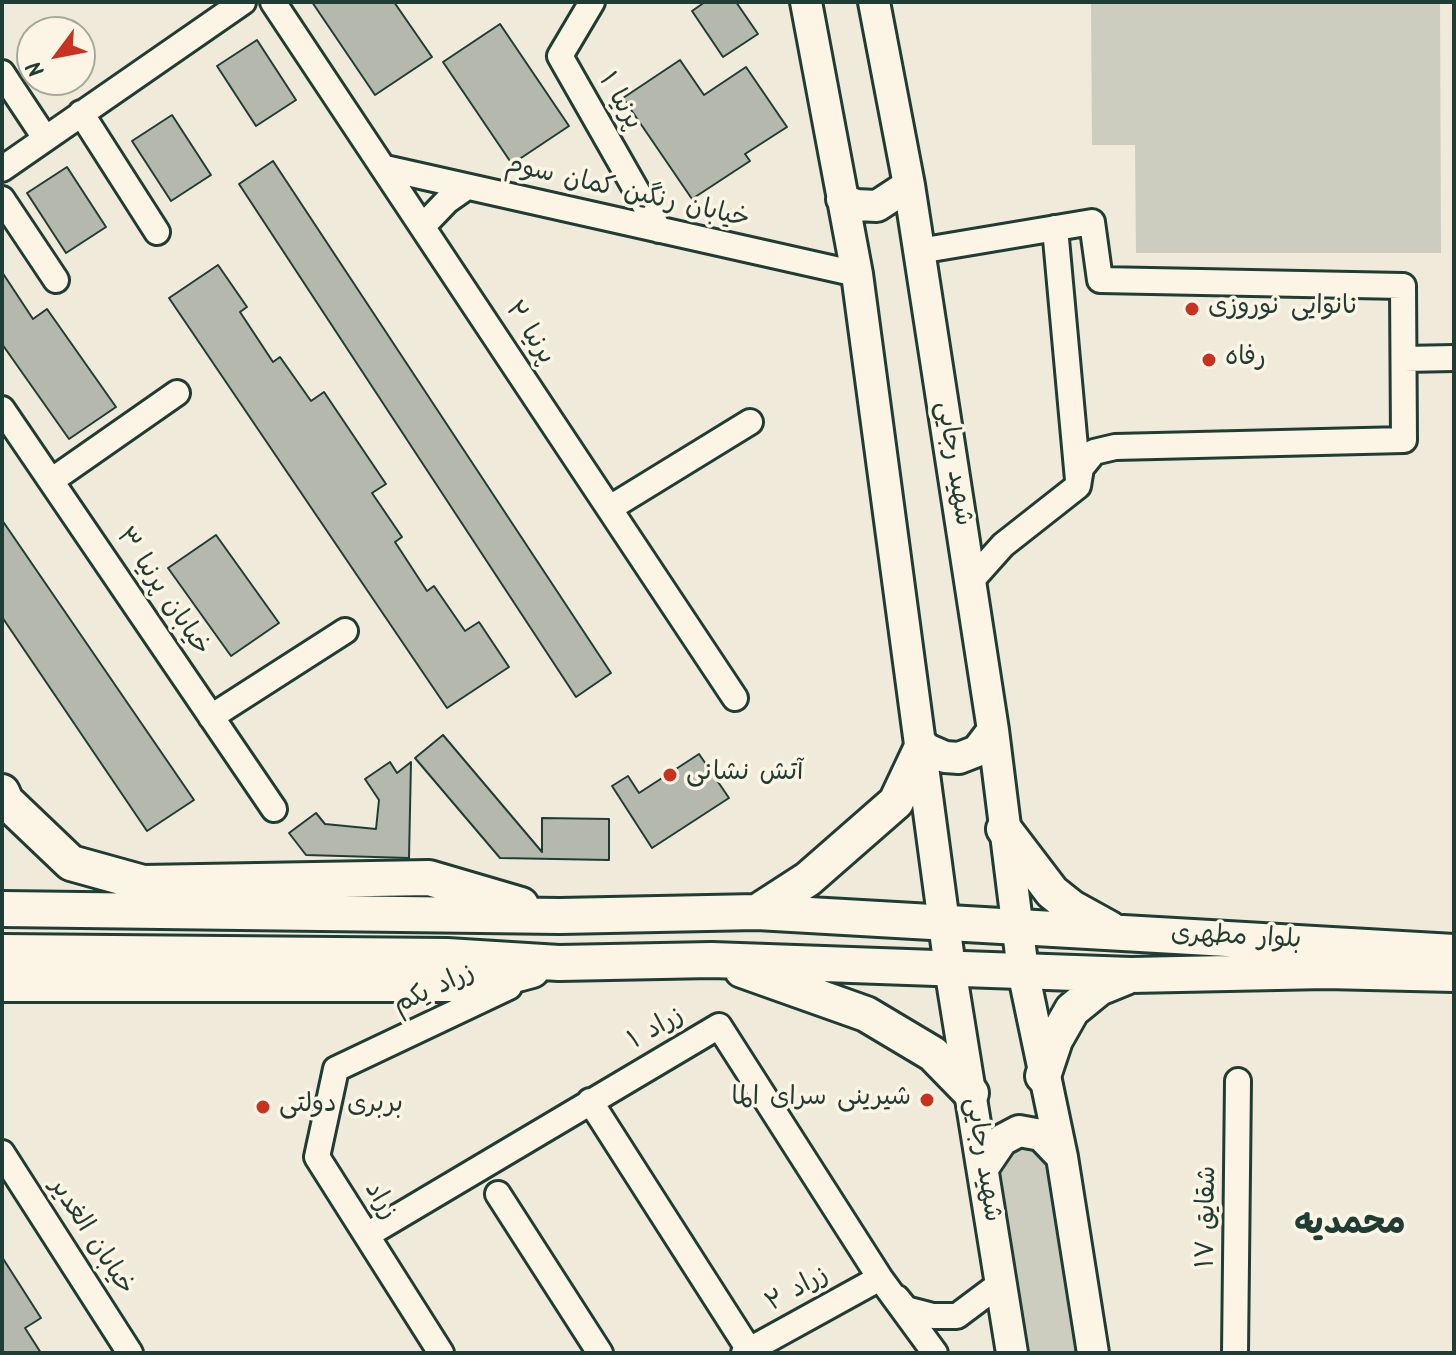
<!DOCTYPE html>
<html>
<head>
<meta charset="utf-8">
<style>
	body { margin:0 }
	#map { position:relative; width:1456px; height:1355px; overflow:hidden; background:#efeada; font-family:Kalam,sans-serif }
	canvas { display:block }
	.frame { position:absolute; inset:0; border:4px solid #1f3d34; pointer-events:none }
	.north { position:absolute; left:16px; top:16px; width:80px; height:80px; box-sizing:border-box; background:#fcf5e5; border:2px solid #a4ab9e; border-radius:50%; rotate:238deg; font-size:22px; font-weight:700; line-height:32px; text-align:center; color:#1f3d34 }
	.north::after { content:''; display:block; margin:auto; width:28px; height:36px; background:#c8321e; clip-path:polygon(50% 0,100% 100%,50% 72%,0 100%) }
</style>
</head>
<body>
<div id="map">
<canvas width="1456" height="1355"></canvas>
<div class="frame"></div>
<div class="north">N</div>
</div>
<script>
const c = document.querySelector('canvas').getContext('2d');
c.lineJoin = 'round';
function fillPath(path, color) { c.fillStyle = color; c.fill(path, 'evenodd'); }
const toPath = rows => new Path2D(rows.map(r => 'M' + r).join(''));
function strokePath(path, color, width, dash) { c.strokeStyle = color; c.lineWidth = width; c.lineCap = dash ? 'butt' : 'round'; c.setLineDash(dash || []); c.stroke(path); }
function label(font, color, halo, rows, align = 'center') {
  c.font = font + ' Kalam,"Playpen Sans Arabic",sans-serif'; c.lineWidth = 7; c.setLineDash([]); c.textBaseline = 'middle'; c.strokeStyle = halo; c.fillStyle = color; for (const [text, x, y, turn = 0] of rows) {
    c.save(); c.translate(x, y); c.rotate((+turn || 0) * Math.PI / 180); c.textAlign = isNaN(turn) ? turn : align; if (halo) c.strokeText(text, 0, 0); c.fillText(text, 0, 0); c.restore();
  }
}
fillPath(toPath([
	[1091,2,1440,2,1441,253,1136,253,1135,145,1092,145],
	[1019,1131,1062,1157,1093,1353,1012,1353,983,1168]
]), '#cccdbf');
const building = toPath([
	[312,2,394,2,432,57,375,95,312,2],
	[705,2,736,2,758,34,723,57,692,11,705,2],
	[500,24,569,126,512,164,443,62,500,24],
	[257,40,296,100,256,126,217,66,257,40],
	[680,60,704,95,746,67,787,127,745,154,750,161,692,199,623,98,680,60],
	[172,115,211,175,171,201,132,141,172,115],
	[273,161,611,673,576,697,239,184,273,161],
	[67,167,106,227,66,253,27,193,67,167],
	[218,265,247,307,240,312,273,362,280,357,311,401,324,392,386,484,372,493,402,537,395,542,427,591,434,586,465,631,479,622,509,667,447,708,169,298,218,265],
	[2,272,33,319,47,309,116,407,69,439,2,344,2,272],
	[2,520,194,800,147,831,2,617,2,520],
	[216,535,279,623,231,656,168,568,216,535],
	[443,735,542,852,542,818,609,819,609,860,500,858,415,758,443,735],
	[699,754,729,798,652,848,612,786,628,776,639,793,699,754],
	[390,762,397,773,411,762,409,858,306,855,289,833,316,813,325,824,376,829,379,800,365,779,390,762],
	[2,1257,41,1318,25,1328,41,1353,2,1353,2,1257]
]);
fillPath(building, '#b5b9ad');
strokePath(building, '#1f3d34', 2);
const minor = toPath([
	[273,2,735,698],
	[592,2,560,56,659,230],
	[2,73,45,138],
	[81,113,157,232],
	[385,168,857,274],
	[2,169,243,2],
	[2,199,56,280],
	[423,226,447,201,467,187],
	[1055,228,1078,480],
	[919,251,1092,222,1100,280,1403,286,1404,440,1115,447,1094,452,1081,468,1078,486,1003,545,970,582],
	[1404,359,1454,358],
	[2,409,274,809],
	[51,481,177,393],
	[610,508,750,422],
	[211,717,345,631],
	[590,1101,751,1353],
	[2,1153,130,1353],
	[498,1194,600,1353],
	[367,1235,719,1026,880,1278,935,1353],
	[897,1298,906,1309,933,1316,957,1316,1001,1283],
	[441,1353,317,1157,336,1069,509,987],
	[744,1353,880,1278],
	[1235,1353,1238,1081]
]);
const tertiary = toPath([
	[806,2,857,274,950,968,1012,1353],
	[874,2,909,185,993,730,1023,971,1062,1157,1093,1353],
	[842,199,856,205,877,206,909,185],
	[922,747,945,757,959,758,977,751,993,730],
	[983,1168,1002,1140,1019,1131,1041,1135,1062,1157]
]);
const secondary = toPath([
	[2,792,6,801,71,863,143,883,429,878,521,905],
	[1004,829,1052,892,1072,908,1110,929],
	[2,909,560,916,757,912,1454,952],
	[757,912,808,879,896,802,922,747],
	[2,952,447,956,559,963,712,960,1131,975,1326,971,1454,974],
	[742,970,866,1014,933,1054,971,1093],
	[2,984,480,984,532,970],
	[1043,1076,1055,1040,1072,1010,1099,988,1126,977]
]);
strokePath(minor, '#1f3d34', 30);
strokePath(tertiary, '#1f3d34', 36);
strokePath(secondary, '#1f3d34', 40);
strokePath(minor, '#fcf5e5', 24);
strokePath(tertiary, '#fcf5e5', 30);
strokePath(secondary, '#fcf5e5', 34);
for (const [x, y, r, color] of [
	[1192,309,8,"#c8321e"],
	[1209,360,8,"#c8321e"],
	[670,775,8,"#c8321e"],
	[927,1100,8,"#c8321e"],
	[263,1107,8,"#c8321e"]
]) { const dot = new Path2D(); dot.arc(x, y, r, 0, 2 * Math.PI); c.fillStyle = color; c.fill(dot); strokePath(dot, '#fcf5e5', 3); }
label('26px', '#1f3d34', '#fcf5e5', [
	["پرنیا ۱",618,102,60],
	["خیابان رنگین کمان سوم",627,194,13],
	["پرنیا ۲",528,334,57],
	["شهید رجایی",952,464,81],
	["خیابان پرنیا ۳",161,593,56],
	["بلوار مطهری",1236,939,3],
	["زراد یکم",435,991,-25],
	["زراد ۱",657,1030,-30],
	["شهید رجایی",981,1160,81],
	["زراد",379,1202,58],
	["شقایق ۱۷",1209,1217,-89],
	["خیابان الغدیر",90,1238,57],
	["زراد ۲",798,1291,-29]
]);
label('26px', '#1f3d34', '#fcf5e5', [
	["نانوایی نوروزی",1208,309],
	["رفاه",1225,360],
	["آتش نشانی",686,775],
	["شیرینی سرای الما",911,1100,"right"],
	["بربری دولتی",279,1107]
], 'left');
label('bold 34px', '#1f3d34', '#fcf5e5', [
	["محمدیه",1350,1227]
]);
</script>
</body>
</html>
